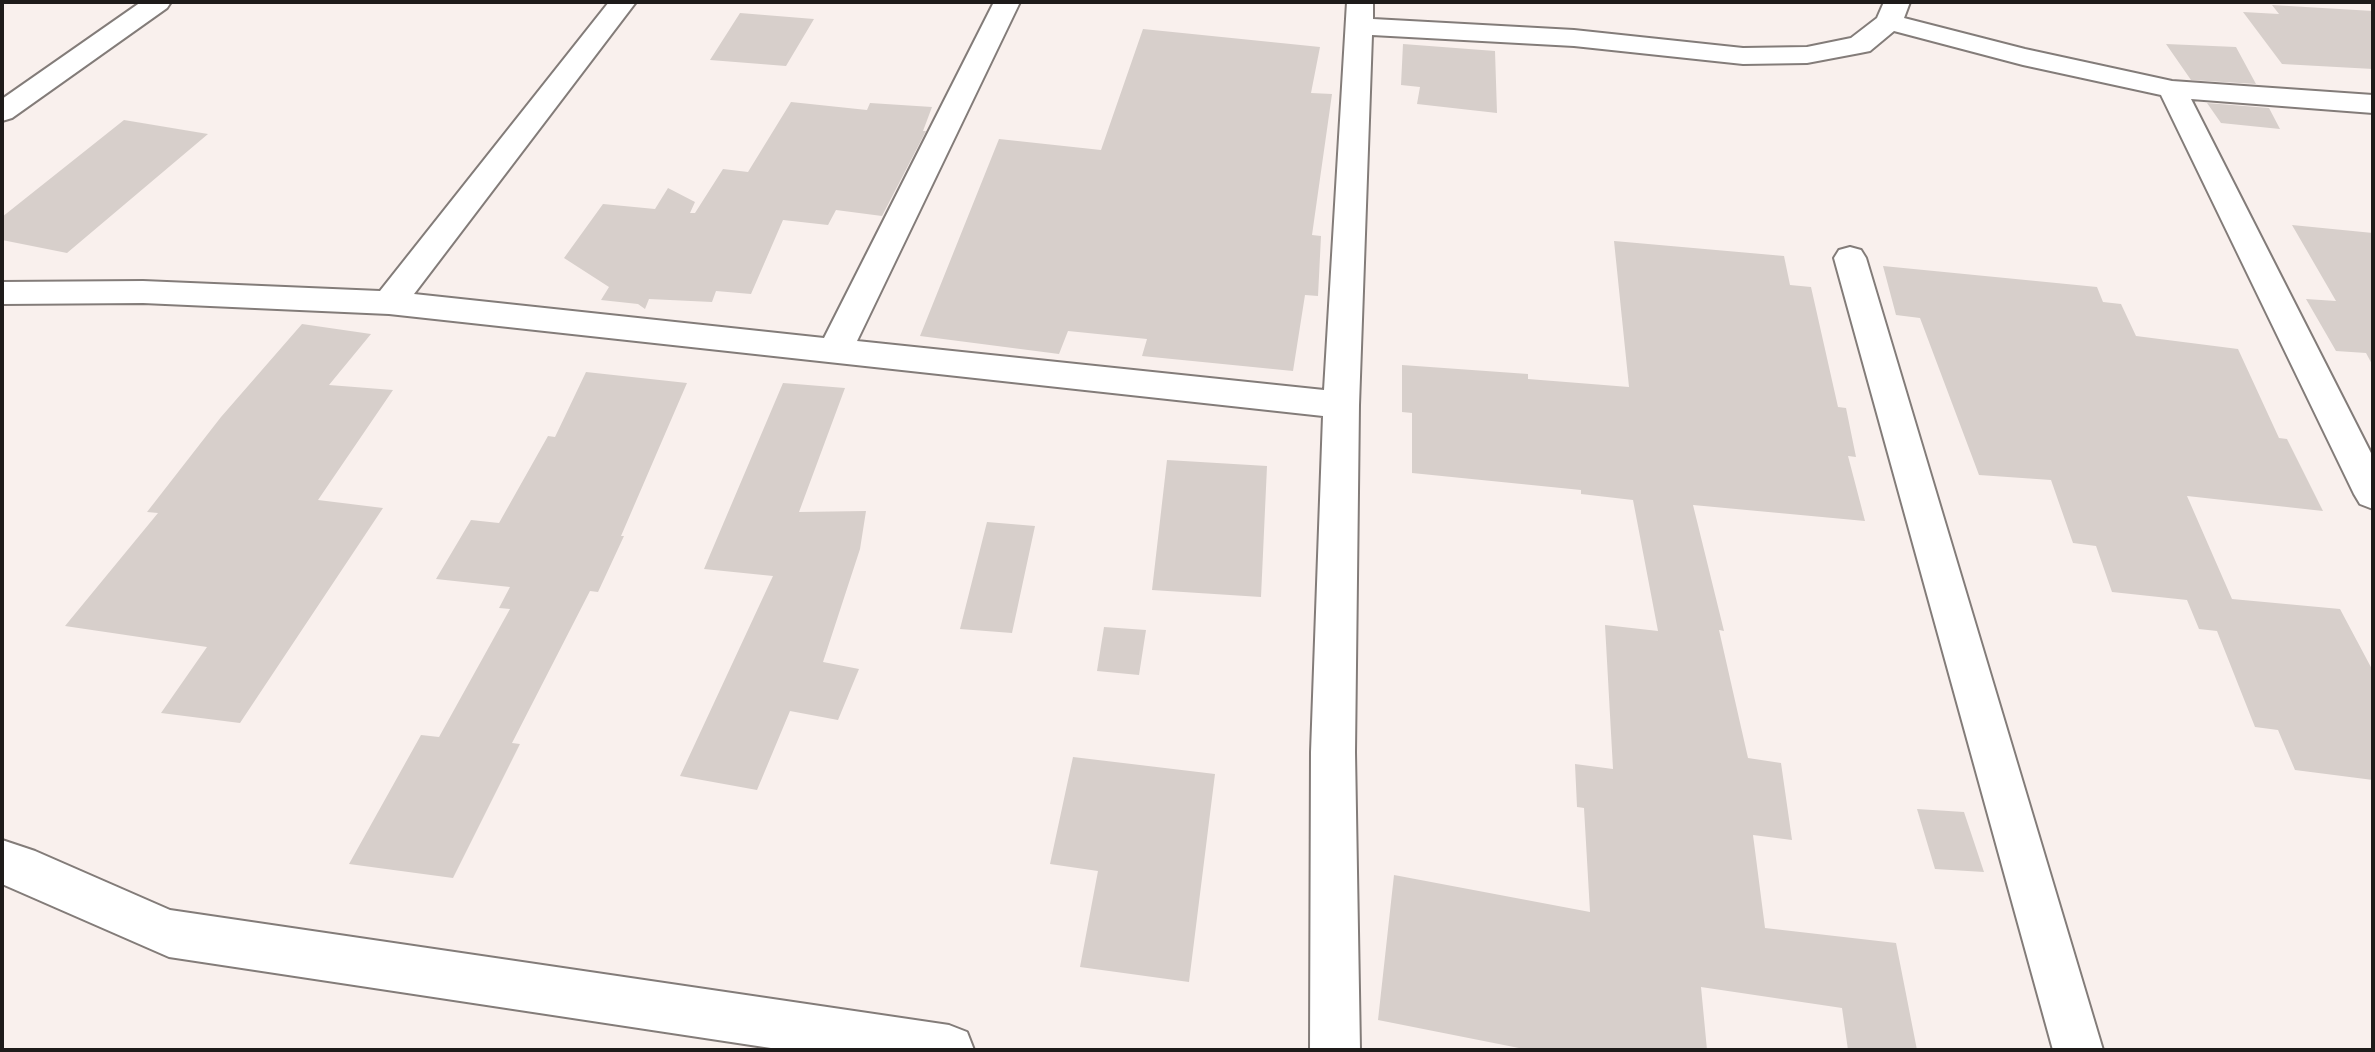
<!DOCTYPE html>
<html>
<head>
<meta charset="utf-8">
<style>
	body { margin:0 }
	#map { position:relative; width:2375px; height:1052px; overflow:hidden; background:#f9f0ed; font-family:Arial,sans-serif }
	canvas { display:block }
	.frame { position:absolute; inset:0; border:4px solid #1e1b1a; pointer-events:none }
</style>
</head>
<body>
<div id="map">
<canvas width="2375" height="1052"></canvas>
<div class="frame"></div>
</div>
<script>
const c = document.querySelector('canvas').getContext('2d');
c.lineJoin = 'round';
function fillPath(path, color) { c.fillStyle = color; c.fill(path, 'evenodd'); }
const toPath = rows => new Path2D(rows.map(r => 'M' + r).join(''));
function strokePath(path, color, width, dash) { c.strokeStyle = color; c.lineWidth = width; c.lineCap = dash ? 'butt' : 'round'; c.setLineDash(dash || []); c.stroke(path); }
fillPath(toPath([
	[2272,5,2373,11,2373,69,2282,64,2243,12,2279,14],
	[740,13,814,19,786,66,710,60],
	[1143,29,1320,47,1311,93,1332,94,1312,235,1321,236,1318,296,1305,295,1293,371,1142,356,1147,339,1068,331,1059,354,920,336,999,139,1101,150],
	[1403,44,1495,51,1497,113,1417,104,1420,87,1401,85],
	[2166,44,2236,47,2256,84,2191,80],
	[791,102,867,110,870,103,932,107,923,131,926,131,882,216,836,210,828,225,783,220,751,294,716,291,712,302,649,299,645,309,638,304,601,300,609,287,564,258,603,204,655,209,668,188,695,202,690,213,695,213,723,169,748,172],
	[2207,103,2269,108,2280,129,2221,123],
	[124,120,208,134,67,253,2,240,2,217],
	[2292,225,2373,233,2373,366,2366,353,2336,351,2306,299,2336,301],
	[1614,241,1784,256,1790,285,1811,287,1838,407,1846,408,1856,457,1848,456,1865,521,1693,505,1724,631,1719,630,1748,758,1781,763,1792,840,1753,835,1765,928,1896,943,1917,1050,1848,1050,1842,1008,1701,987,1707,1050,1529,1050,1378,1020,1394,875,1590,912,1584,808,1577,807,1575,764,1613,769,1605,625,1658,631,1633,500,1581,494,1581,490,1412,473,1412,413,1402,412,1402,365,1528,374,1528,379,1629,387],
	[1883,266,2097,287,2103,302,2121,304,2136,336,2238,349,2279,438,2287,439,2323,511,2187,496,2232,599,2340,609,2373,671,2373,780,2295,770,2278,730,2255,727,2217,631,2199,629,2187,600,2112,592,2096,546,2073,543,2051,480,1979,475,1920,318,1896,315],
	[302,324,371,334,329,385,393,390,318,500,383,508,240,723,161,713,207,647,65,626,158,513,147,512,221,417],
	[586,372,687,383,621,536,624,536,598,592,590,591,512,743,520,744,453,878,349,864,421,735,439,737,510,609,499,608,510,587,436,579,471,520,499,523,548,436,555,437],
	[783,383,845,388,799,512,866,511,860,549,823,662,859,669,838,720,790,711,757,790,680,776,773,576,704,569],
	[1167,460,1267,466,1261,597,1152,590],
	[987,522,1035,526,1012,633,960,629],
	[1104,627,1146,630,1139,675,1097,671],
	[1073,757,1215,774,1189,982,1080,967,1098,871,1050,864],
	[1917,809,1964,812,1984,872,1935,869]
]), '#d7cfcb');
const minor = toPath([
	[141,2,171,2,167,8,12,118,2,121,2,99,141,2],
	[609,2,636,2,414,294,824,338,994,2,1020,2,857,341,1324,390,1347,2,1373,2,1373,19,1574,30,1743,48,1807,47,1851,38,1877,18,1884,2,1910,2,1904,18,2025,49,2172,81,2373,95,2373,113,2191,99,2373,457,2373,509,2360,504,2354,494,2161,95,2023,65,1894,31,1870,51,1860,53,1807,63,1743,64,1574,46,1372,35,1359,405,1355,752,1360,1050,1310,1050,1311,752,1323,416,389,314,143,303,2,304,2,282,143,281,380,291,609,2],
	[1850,247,1861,250,1866,258,2103,1050,2053,1050,1834,258,1839,250,1850,247],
	[2,840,35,851,170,910,949,1025,967,1032,974,1050,784,1050,169,957,2,884,2,840]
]);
strokePath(minor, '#837c79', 4);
fillPath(minor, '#fff');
</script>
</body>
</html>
